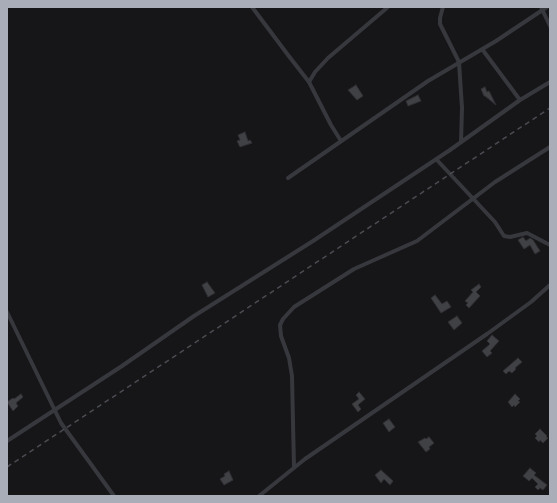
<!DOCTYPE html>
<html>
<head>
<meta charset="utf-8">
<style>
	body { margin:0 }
	#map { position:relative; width:557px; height:503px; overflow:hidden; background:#161618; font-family:Roboto,sans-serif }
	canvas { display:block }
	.frame { position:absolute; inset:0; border:8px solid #a8adb8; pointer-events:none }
</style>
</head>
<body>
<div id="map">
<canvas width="557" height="503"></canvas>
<div class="frame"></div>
</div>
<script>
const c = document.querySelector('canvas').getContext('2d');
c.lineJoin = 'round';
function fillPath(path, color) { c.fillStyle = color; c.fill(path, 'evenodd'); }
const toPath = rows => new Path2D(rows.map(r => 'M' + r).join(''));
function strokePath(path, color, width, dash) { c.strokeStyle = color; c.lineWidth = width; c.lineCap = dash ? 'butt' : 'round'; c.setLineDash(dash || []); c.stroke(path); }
const building = toPath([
	[356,85,363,96,357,100,348,90,356,85],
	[485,87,487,92,489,91,496,105,485,96,484,96,481,89,485,87],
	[418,95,421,101,408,106,406,101,418,95],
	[245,132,248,141,250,140,252,143,240,147,237,141,240,140,238,135,245,132],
	[523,237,526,241,530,238,533,240,540,251,535,254,530,245,524,249,518,240,523,237],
	[207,282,215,293,208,297,202,285,207,282],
	[479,284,481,287,476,292,480,296,469,308,466,305,468,303,465,301,473,292,471,290,479,284],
	[435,295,442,304,447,301,451,307,441,313,431,298,435,295],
	[457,316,462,323,454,330,448,322,457,316],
	[492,335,499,341,490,351,492,353,487,357,482,351,490,344,487,341,492,335],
	[518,358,522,362,515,368,516,369,512,373,509,371,506,374,503,371,518,358],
	[359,392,365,399,358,405,361,409,358,412,352,404,359,399,356,395,359,392],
	[21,394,23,397,16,403,18,406,13,411,7,402,13,398,14,399,21,394],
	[515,394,520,399,518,401,520,402,515,407,514,405,512,407,508,402,515,394],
	[389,419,395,427,389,432,383,423,389,419],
	[540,429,547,436,546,437,548,438,543,443,540,440,539,442,535,438,537,436,535,434,540,429],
	[429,437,434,443,429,447,430,449,426,452,418,442,425,438,426,439,429,437],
	[530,468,536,473,534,475,547,485,543,490,540,488,538,490,535,487,538,484,532,478,529,481,523,476,530,468],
	[381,470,393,481,390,485,384,479,381,483,375,475,381,470],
	[229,471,233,480,224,485,220,479,225,476,224,474,229,471]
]);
fillPath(building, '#404145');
strokePath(building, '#303034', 1);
strokePath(toPath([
	[252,7,288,55,309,82,331,125,341,141],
	[443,7,440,18,440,24,459,62,462,108,461,142],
	[541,7,550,26],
	[482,49,520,100],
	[309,82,315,72,328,58,388,7],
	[436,159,495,222,504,236,510,237,527,233,550,245],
	[288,178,428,81,496,41,547,7],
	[7,312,61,423,114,496],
	[7,441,122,366,194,316,313,241,450,150,520,100,550,82],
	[294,468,292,376,289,358,281,336,280,325,283,319,294,307,354,269,417,241,495,182,550,147],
	[259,496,305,459,487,334,531,302,550,285]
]), '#37383d', 4);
strokePath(toPath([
	[7,467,550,108]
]), '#4a4c52', 1.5, [5, 4]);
</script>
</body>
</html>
